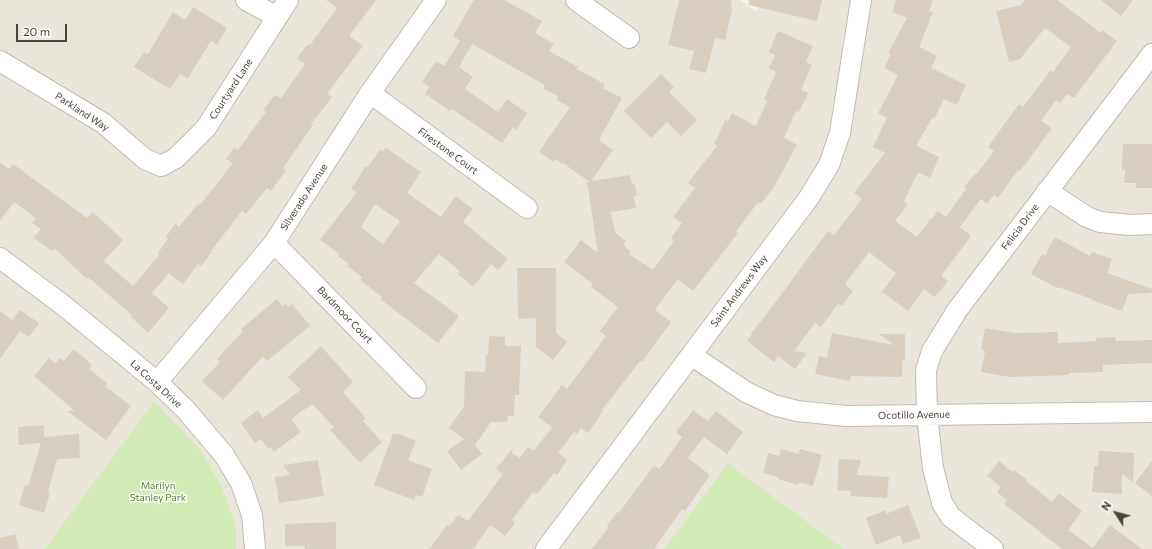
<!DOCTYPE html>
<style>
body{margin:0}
#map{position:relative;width:1152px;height:549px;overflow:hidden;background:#f6f3ec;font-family:Commissioner,sans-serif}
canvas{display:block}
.north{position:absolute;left:1096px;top:493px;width:40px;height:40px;-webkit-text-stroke:3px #fff;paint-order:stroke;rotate:306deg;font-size:11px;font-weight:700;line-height:16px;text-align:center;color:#4b4439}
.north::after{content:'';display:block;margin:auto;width:14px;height:18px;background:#4b4439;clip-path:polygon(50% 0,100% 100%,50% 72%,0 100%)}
.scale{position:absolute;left:16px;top:24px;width:51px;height:18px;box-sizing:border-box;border:2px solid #4b4439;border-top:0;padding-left:5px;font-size:12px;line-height:14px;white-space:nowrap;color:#4b4439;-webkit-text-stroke:3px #fff;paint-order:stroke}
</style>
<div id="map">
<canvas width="1152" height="549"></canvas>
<div class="north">N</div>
<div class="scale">20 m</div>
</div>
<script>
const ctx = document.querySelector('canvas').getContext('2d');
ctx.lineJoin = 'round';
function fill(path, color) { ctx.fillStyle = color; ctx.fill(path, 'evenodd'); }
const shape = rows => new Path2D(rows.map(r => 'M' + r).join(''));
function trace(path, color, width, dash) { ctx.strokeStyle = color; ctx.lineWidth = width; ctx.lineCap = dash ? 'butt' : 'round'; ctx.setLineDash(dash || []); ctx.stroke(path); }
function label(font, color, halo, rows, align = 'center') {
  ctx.font = font + ' Commissioner,sans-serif'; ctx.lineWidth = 3; ctx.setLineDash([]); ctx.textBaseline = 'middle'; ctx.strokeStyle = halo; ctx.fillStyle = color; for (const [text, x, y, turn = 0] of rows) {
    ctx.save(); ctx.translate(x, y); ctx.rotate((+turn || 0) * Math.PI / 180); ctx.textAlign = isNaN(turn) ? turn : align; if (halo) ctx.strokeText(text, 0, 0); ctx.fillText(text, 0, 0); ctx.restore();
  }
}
const residential = shape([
 [0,0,740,0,757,12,760,0,1152,0,1152,549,844,549,728,463,664,549,236,549,236,527,221,484,198,447,154,403,44,549,0,549]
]);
const green = shape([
 [154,402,198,447,221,484,236,527,236,549,44,549],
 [728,463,844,549,664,549]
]);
const building = shape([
 [326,0,376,0,349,36,363,46,327,94,332,97,311,124,313,125,283,168,286,170,271,191,267,188,246,214,242,211,211,251,212,252,201,266,198,264,183,284,169,273,152,293,169,308,148,333,131,317,132,315,88,277,87,279,54,248,52,251,34,238,41,229,32,223,36,218,14,202,0,221,0,163,9,169,13,164,87,218,93,212,123,240,104,261,133,286,160,254,158,253,168,239,166,237,175,224,179,227,198,204,200,205,233,163,226,159,234,148,238,150,266,112,263,110,275,95,281,98,305,64,297,58,308,44,310,45,337,8],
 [474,0,504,0,542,21,535,33,554,44,549,51,578,67,576,69,605,84,603,88,622,98,599,140,613,150,591,181,630,175,632,184,635,183,637,196,634,196,636,208,611,212,615,233,626,241,623,245,631,252,629,254,653,270,674,241,671,238,682,223,673,217,695,188,688,183,717,146,714,144,726,119,728,121,732,113,756,126,767,101,764,100,776,72,769,68,775,55,769,52,778,31,813,46,806,62,812,65,801,90,808,93,799,112,796,111,784,138,797,145,775,185,761,204,758,202,736,232,738,233,693,291,678,279,655,310,671,322,642,362,640,361,602,410,603,411,588,433,581,428,577,434,574,432,558,453,567,460,557,475,554,473,537,494,533,492,512,520,515,523,505,536,490,525,473,549,429,549,447,525,449,527,458,515,468,521,503,474,496,469,513,448,512,453,520,458,528,447,534,451,552,427,538,417,562,385,567,389,606,336,600,331,618,307,591,287,593,284,564,262,581,240,598,253,587,182,590,182,563,163,562,164,555,159,554,162,539,152,570,107,556,100,558,96,543,89,545,85,472,44,459,67,473,77,465,89,498,112,507,99,527,113,516,130,513,127,502,143,452,109,450,111,425,94,429,87,422,82,436,61,444,66,460,41,453,36],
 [679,0,731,0,732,11,725,40,715,38,706,73,689,69,694,51,668,45],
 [749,0,822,0,817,21,748,5],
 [896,0,933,0,929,11,933,12,919,47,937,56,931,68,966,85,957,105,944,99,934,119,932,118,916,146,939,157,930,178,918,172,904,201,908,204,895,221,917,237,931,218,932,219,938,211,946,217,966,189,964,187,975,174,976,175,994,151,988,147,1019,104,1023,107,1051,70,1053,72,1071,47,1045,28,1020,59,1009,62,996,11,1021,5,1025,0,1057,0,1101,33,1102,30,1117,41,1074,98,1067,94,1060,103,1056,100,1041,121,1052,128,1020,171,1018,170,998,198,994,195,987,204,981,199,960,227,971,236,941,276,948,281,935,297,924,289,908,311,882,292,896,273,869,252,845,284,853,291,842,306,838,304,821,327,815,323,794,351,807,353,795,369,778,356,774,362,747,341,752,334,751,334,775,303,828,231,834,235,862,199,854,193,885,153,873,147,887,118,878,113,898,75,884,68,891,54,888,53,907,18,892,12],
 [1101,0,1133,0,1121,16],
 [193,7,227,28,217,45,211,41,188,78,180,74,170,89,134,67,144,52,148,54,173,12,185,20],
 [661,74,674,87,669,92,697,120,681,136,667,122,651,138,624,111],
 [1123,144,1152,144,1152,188,1136,188,1136,183,1124,183,1125,169,1122,170],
 [386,148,421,172,407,193,441,217,456,196,473,209,463,222,508,259,498,270,491,264,473,287,458,274,460,271,439,254,414,283,459,316,438,343,380,299,382,297,360,280,362,277,347,266,349,264,338,256,339,254,320,240,357,192,351,189,366,166,368,167,380,150,383,151],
 [375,204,400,221,383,244,361,227],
 [1055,237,1090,256,1092,252,1112,259,1107,273,1152,289,1152,293,1128,294,1122,311,1092,300,1092,299,1058,287,1057,288,1031,274,1042,254,1045,256],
 [517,268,556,268,556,333,567,342,553,360,536,347,536,318,518,319],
 [277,299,283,306,286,304,289,307,292,304,310,326,267,361,263,356,223,400,202,381,220,362,217,359,243,331,241,329],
 [20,310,39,323,29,337,20,331,0,359,0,311,12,320],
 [985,328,1016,333,1058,332,1058,343,1096,341,1096,338,1115,337,1116,341,1152,340,1152,363,1103,365,1103,372,1069,373,1069,375,1010,377,981,372,985,351,981,350],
 [832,333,894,345,879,334,905,334,905,360,902,361,902,377,851,376,850,381,815,374,819,356,827,358],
 [489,336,505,337,505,346,521,346,519,395,515,395,514,416,508,416,507,422,491,422,475,445,482,454,461,470,447,451,464,439,449,428,464,407,465,371,485,372,486,355,488,355],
 [321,346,353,382,343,392,366,418,363,421,382,442,360,463,330,430,334,427,312,404,291,419,301,432,274,452,270,447,268,449,261,439,255,443,241,423,258,410,263,418,301,390,288,377],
 [74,349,92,365,89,369,107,383,105,386,131,406,106,440,67,411,75,411,34,376,49,358,55,364,60,358,64,361],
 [693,410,708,421,716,411,743,432,727,454,704,437,688,458,710,475,685,511,682,509,654,549,592,549,608,528,607,526,617,512,619,513,654,465,659,469,682,437,676,432],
 [44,425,44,437,79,434,80,458,57,459,48,492,50,493,44,513,19,505,25,485,28,486,41,443,19,445,18,427],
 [393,434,399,434,416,441,408,460,432,469,422,497,416,495,414,500,374,485],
 [781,449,799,454,800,449,822,455,813,486,799,482,798,485,778,479,778,477,763,473,768,453,779,456],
 [1099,451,1134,453,1133,482,1122,474,1122,494,1092,492,1094,466,1098,466],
 [839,459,861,460,857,475,889,477,887,498,851,496,851,491,837,490],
 [318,460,324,496,279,503,275,477,290,475,283,465],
 [999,461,1012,472,1014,470,1027,480,1026,481,1052,502,1059,493,1082,511,1068,530,1093,548,1110,525,1142,549,1062,549,1004,504,1007,500,997,492,1001,487,987,476],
 [1152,461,1152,496,1135,483],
 [908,505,921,538,903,544,900,535,876,545,866,518,886,510,886,514],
 [336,522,336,549,305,549,305,546,285,546,285,524],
 [15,534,19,549,0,549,0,538]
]);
const street = shape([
 [246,0,277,17],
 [576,0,629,38],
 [0,61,103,123,145,159,161,166,176,158,206,128,288,0],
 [370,93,527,208],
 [1047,191,1087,217,1100,222,1130,225,1152,224],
 [274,243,416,388],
 [0,258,63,305,157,382,186,410,224,455,241,483,252,515,255,549],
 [691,355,746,392,774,405,797,411,846,416,1152,412],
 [157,382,274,243,370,93,436,0],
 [546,549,808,199,829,165,840,133,861,0],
 [993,549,951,517,942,503,933,468,927,415,926,370,932,351,958,309,1152,54]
]);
const streetNames = [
 ["Courtyard Lane",231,89,-57],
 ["Parkland Way",82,112,33],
 ["Firestone Court",448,151,36],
 ["Silverado Avenue",304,197,-57],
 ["Felicia Drive",1020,227,-53],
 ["Saint Andrews Way",739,291,-53],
 ["Bardmoor Court",345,315,46],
 ["La Costa Drive",156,384,42],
 ["Ocotillo Avenue",914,415,-1]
];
const parkNames = [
 ["Marilyn",158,486],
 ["Stanley Park",158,498]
];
fill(residential, '#eae5da');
fill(green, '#d2eab5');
fill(building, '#d8cfc1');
trace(street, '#c2bbae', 22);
trace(street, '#fff', 20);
label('10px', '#4b4439', '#fff', streetNames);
label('10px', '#4a7f2a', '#fff', parkNames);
</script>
